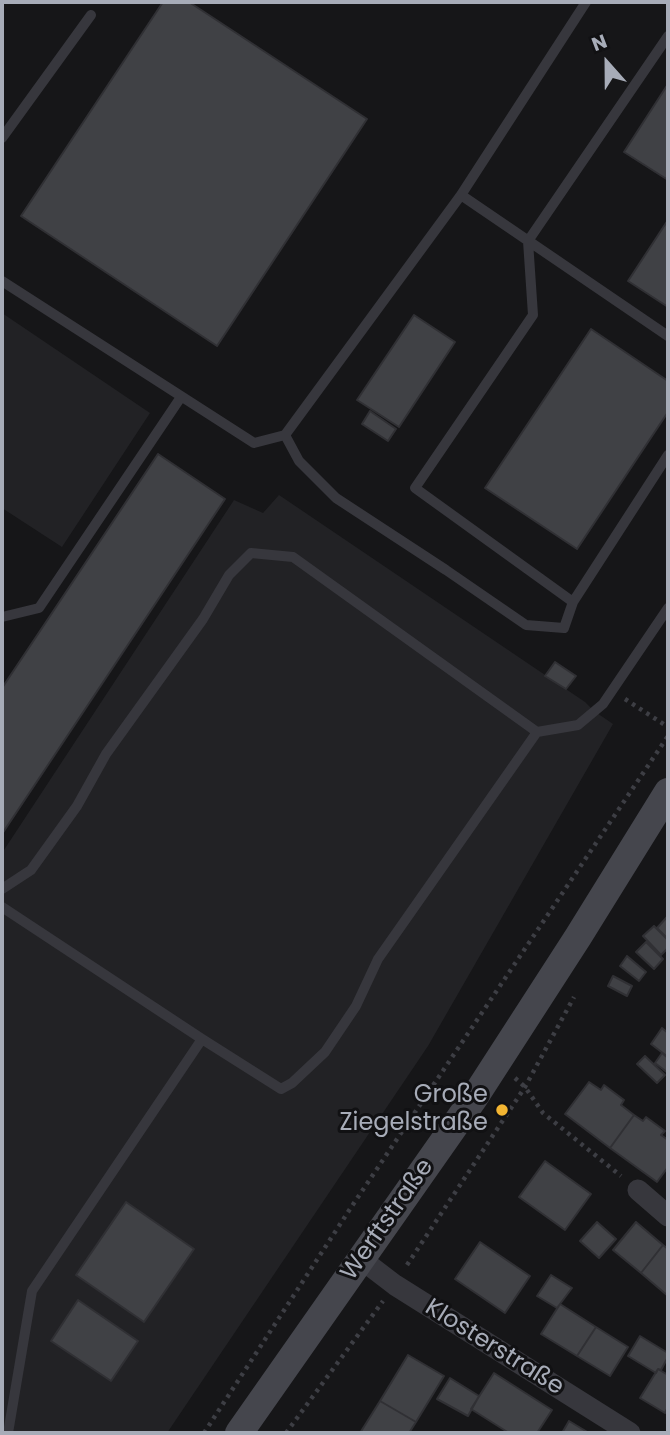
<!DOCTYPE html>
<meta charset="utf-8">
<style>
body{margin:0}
#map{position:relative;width:670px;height:1435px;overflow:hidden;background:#161618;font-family:Poppins,sans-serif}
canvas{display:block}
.frame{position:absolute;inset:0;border:4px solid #a7acb8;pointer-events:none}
.north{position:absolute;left:572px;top:28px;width:70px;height:70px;-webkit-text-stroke:5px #111113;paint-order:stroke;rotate:339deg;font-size:19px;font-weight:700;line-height:28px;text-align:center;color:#a7acb8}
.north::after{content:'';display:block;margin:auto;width:24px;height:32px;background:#a7acb8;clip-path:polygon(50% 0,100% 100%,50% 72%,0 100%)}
</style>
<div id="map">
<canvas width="670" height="1435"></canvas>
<div class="frame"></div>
<div class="north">N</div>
</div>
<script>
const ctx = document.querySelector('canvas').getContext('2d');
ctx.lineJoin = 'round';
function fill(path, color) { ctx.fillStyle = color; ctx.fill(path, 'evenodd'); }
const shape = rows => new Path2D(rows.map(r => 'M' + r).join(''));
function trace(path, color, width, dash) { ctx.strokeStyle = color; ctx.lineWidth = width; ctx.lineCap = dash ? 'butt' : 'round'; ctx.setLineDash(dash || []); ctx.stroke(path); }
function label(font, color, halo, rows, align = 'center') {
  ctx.font = font + ' Poppins,sans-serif'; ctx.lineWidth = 6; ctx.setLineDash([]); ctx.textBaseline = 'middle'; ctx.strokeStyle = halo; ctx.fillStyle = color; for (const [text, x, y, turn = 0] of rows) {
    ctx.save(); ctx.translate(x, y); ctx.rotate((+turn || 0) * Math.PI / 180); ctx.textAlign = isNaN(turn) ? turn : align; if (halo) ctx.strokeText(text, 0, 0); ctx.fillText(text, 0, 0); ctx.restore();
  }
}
const built = shape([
 [2,313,150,413,62,547,2,508],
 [279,495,585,702,594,711,613,724,428,1046,167,1433,2,1433,2,853,234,500,263,513]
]);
const building = shape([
 [163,2,189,2,367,119,217,346,21,216,163,2],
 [668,84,668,180,624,152,668,84],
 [668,220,668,307,628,281,668,220],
 [414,315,455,342,399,427,357,400,414,315],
 [591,329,668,381,668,412,577,549,485,488,591,329],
 [370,411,396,429,388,441,362,424,370,411],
 [158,454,225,499,2,834,2,688,158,454],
 [555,662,576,676,566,689,545,676,555,662],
 [667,917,668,918,668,939,657,928,667,917],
 [654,926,668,940,668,948,661,955,643,936,654,926],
 [646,942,663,959,654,969,636,952,646,942],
 [627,956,646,972,639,981,620,966,627,956],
 [613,976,632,986,627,996,608,986,613,976],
 [662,1028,668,1033,668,1057,651,1044,662,1028],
 [662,1053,668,1058,668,1073,655,1063,662,1053],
 [645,1056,665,1075,657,1083,637,1064,645,1056],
 [589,1082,601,1090,604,1085,624,1100,621,1105,634,1115,610,1148,565,1114,589,1082],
 [634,1115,643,1121,646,1117,665,1131,661,1135,668,1140,668,1167,657,1182,610,1148,634,1115],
 [545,1161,591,1194,565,1230,519,1197,545,1161],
 [126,1202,194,1249,144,1322,76,1275,126,1202],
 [597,1222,616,1239,599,1258,580,1241,597,1222],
 [636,1222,663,1245,641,1273,613,1250,636,1222],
 [480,1242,530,1276,505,1313,455,1279,480,1242],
 [663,1245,668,1249,668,1296,641,1273,663,1245],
 [551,1275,572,1288,557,1308,537,1296,551,1275],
 [78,1300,138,1341,111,1381,51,1341,78,1300],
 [560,1304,596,1327,577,1356,541,1334,560,1304],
 [596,1327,628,1347,610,1376,577,1356,596,1327],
 [640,1336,668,1353,668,1357,661,1370,658,1369,656,1373,628,1356,640,1336],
 [408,1355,444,1376,416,1422,380,1401,408,1355],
 [658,1369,668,1375,668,1407,665,1413,640,1398,658,1369],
 [494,1373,552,1410,537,1433,509,1433,471,1409,494,1373],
 [450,1378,479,1396,468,1416,437,1399,450,1378],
 [380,1401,416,1422,409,1433,360,1433,380,1401],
 [569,1421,589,1433,562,1433,569,1421]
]);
const path = shape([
 [625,699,668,727],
 [515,1078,525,1087,543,1113,621,1176],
 [407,1265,525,1087,574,997],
 [204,1433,352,1206,668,736],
 [286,1433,383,1301]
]);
const lane = shape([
 [2,138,91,15],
 [461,195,668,336],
 [2,281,254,443,285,435,461,195,586,2],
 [285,435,299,461,336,498,446,570,526,625,564,628,573,602,668,455],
 [573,602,415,488,533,315,528,241,668,36],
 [2,617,39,608,181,397],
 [2,889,31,870,77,806,106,754,203,619,229,575,251,553,293,557,537,732,578,725,603,704,668,608],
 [2,907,202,1039,281,1089,292,1083,325,1052,356,1006,378,959,537,732],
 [8,1433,32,1291,202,1039]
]);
const street = shape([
 [638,1190,668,1216],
 [361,1259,395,1285,630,1433]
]);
const secondary = shape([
 [239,1433,474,1098,578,937,668,792]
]);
const markers = [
 [502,1110,7,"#f3b532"]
];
const poiNames = [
 ["Große",488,1096],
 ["Ziegelstraße",488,1124]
];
const streetNames = [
 ["Werftstraße",388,1220,-55],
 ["Klosterstraße",494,1348,32]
];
fill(built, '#222225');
fill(building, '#404145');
trace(building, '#303034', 2);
trace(path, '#3d3e44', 4.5, [3.5, 5]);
trace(lane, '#37373d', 10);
trace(street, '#37373d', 21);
trace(secondary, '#45464d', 28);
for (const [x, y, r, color] of markers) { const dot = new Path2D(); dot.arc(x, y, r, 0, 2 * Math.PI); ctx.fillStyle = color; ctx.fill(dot); trace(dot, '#111113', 2.5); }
label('24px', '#a7acb8', '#111113', poiNames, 'right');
label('24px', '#a7acb8', '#111113', streetNames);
</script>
